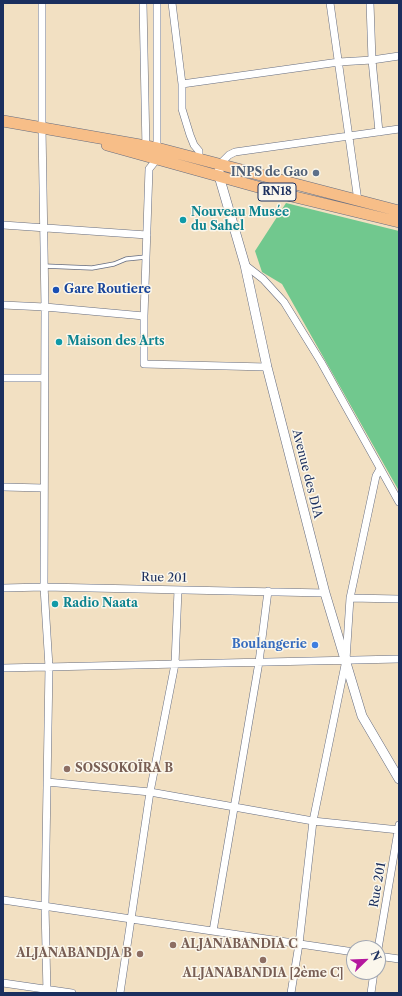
<!DOCTYPE html>
<meta charset="utf-8">
<style>
body{margin:0}
#map{position:relative;width:402px;height:996px;overflow:hidden;background:#f2e0c2;font-family:"Libre Caslon Text",serif}
canvas{display:block}
.frame{position:absolute;inset:0;border:4px solid #1b2f5e;pointer-events:none}
.north{position:absolute;left:346px;top:940px;width:40px;height:40px;box-sizing:border-box;background:#fbf7ec;border:1px solid #a1a7b3;border-radius:50%;rotate:67deg;font-size:11px;font-weight:700;line-height:16px;text-align:center;color:#1b2f5e}
.north::after{content:'';display:block;margin:auto;width:14px;height:18px;background:#b5179e;clip-path:polygon(50% 0,100% 100%,50% 72%,0 100%)}
</style>
<div id="map">
<canvas width="402" height="996"></canvas>
<div class="frame"></div>
<div class="north">N</div>
</div>
<script>
const ctx = document.querySelector('canvas').getContext('2d');
ctx.lineJoin = 'round';
function fill(path, color) { ctx.fillStyle = color; ctx.fill(path, 'evenodd'); }
const shape = rows => new Path2D(rows.map(r => 'M' + r).join(''));
function trace(path, color, width, dash) { ctx.strokeStyle = color; ctx.lineWidth = width; ctx.lineCap = dash ? 'butt' : 'round'; ctx.setLineDash(dash || []); ctx.stroke(path); }
function label(font, color, halo, rows, align = 'center') {
  ctx.font = font + ' "Libre Caslon Text",serif'; ctx.lineWidth = 3; ctx.setLineDash([]); ctx.textBaseline = 'middle'; ctx.strokeStyle = halo; ctx.fillStyle = color; for (const [text, x, y, turn = 0] of rows) {
    ctx.save(); ctx.translate(x, y); ctx.rotate((+turn || 0) * Math.PI / 180); ctx.textAlign = isNaN(turn) ? turn : align; if (halo) ctx.strokeText(text, 0, 0); ctx.fillText(text, 0, 0); ctx.restore();
  }
}
const green = shape([
 [286,203,399,231,399,491,282,284,262,272,255,251]
]);
const service = shape([
 [44,266,92,268,114,264,126,259,146,257]
]);
const minor = shape([
 [42,3,42,128,45,307,44,587,49,667,45,906,47,993],
 [143,3,146,149],
 [157,3,157,159,149,169,144,316,144,364,267,367],
 [172,3,182,84,182,109,190,135,194,145,199,151,199,159],
 [330,3,358,201],
 [370,3,372,60,379,132],
 [182,84,339,62,372,60,399,56],
 [219,165,229,155,235,152,399,129],
 [3,225,147,235],
 [245,265,263,279,284,302,321,362,399,502],
 [3,305,45,307,144,316],
 [3,378,44,378],
 [3,487,44,488],
 [3,588,44,587,325,593],
 [350,598,399,599],
 [3,668,399,659],
 [47,782,150,792,313,821,399,830],
 [3,900,354,952],
 [213,931,259,662,268,591],
 [378,949,399,825],
 [378,956,399,959],
 [3,983,72,993],
 [120,993,150,792,175,664,178,590],
 [291,993,299,944,313,821,346,660,350,598,376,476,380,469],
 [371,993,374,972]
]);
const tertiary = shape([
 [219,171,219,176,245,265,267,367,325,593,362,716,399,779]
]);
const primary = shape([
 [3,121,157,148,399,211],
 [107,145,283,194,399,222]
]);
const markers = [
 [316,173,4,"#5c6f8a"],
 [183,220,4,"#0f9aa8"],
 [56,290,4,"#1a4fb4"],
 [59,342,4,"#0f9aa8"],
 [55,604,4,"#0f9aa8"],
 [315,645,4,"#3f7fe0"],
 [67,769,4,"#8d6e63"],
 [173,945,4,"#8d6e63"],
 [140,954,4,"#8d6e63"],
 [263,960,4,"#8d6e63"]
];
const shields = [
 [277,192,38]
];
const shieldNames = [
 ["RN18",277,192]
];
const serviceNames = [
 ["INPS de Gao",308,173]
];
const cultureNames = [
 ["Nouveau Musée",191,213],
 ["du Sahel",191,227],
 ["Maison des Arts",67,342],
 ["Radio Naata",63,604]
];
const transitNames = [
 ["Gare Routiere",64,290]
];
const streetNames = [
 ["Avenue des DIA",307,474,76],
 ["Rue 201",164,578,1],
 ["Rue 201",378,885,-80]
];
const shopNames = [
 ["Boulangerie",307,645]
];
const educationNames = [
 ["SOSSOKOÏRA B",75,769],
 ["ALJANABANDIA C",181,945],
 ["ALJANABANDJA B",132,954,"right"],
 ["ALJANABANDIA [2ème C]",263,974,"center"]
];
fill(green, '#71c88e');
trace(service, '#666d81', 5);
trace(minor, '#666d81', 8);
trace(tertiary, '#666d81', 10);
trace(primary, '#666d81', 12);
trace(service, '#fff', 3.5);
trace(minor, '#fff', 7);
trace(tertiary, '#fff', 9);
trace(primary, '#f7be88', 11);
for (const [x, y, r, color] of markers) { const dot = new Path2D(); dot.arc(x, y, r, 0, 2 * Math.PI); ctx.fillStyle = color; ctx.fill(dot); trace(dot, '#fbf7ec', 1.5); }
for (const [x, y, w] of shields) { const box = new Path2D(); box.roundRect(x - w / 2, y - 9, w, 18, 3); ctx.fillStyle = '#fbf7ec'; ctx.fill(box); trace(box, '#1b2f5e', 1); }
label('bold 11px', '#1b2f5e', null, shieldNames);
label('bold 12px', '#4e5e75', '#fbf7ec', serviceNames, 'right');
label('bold 12px', '#0d838f', '#fbf7ec', cultureNames, 'left');
label('bold 12px', '#164399', '#fbf7ec', transitNames, 'left');
label('12px', '#1b2f5e', '#fbf7ec', streetNames);
label('bold 12px', '#366cbe', '#fbf7ec', shopNames, 'right');
label('bold 12px', '#785e54', '#fbf7ec', educationNames, 'left');
</script>
